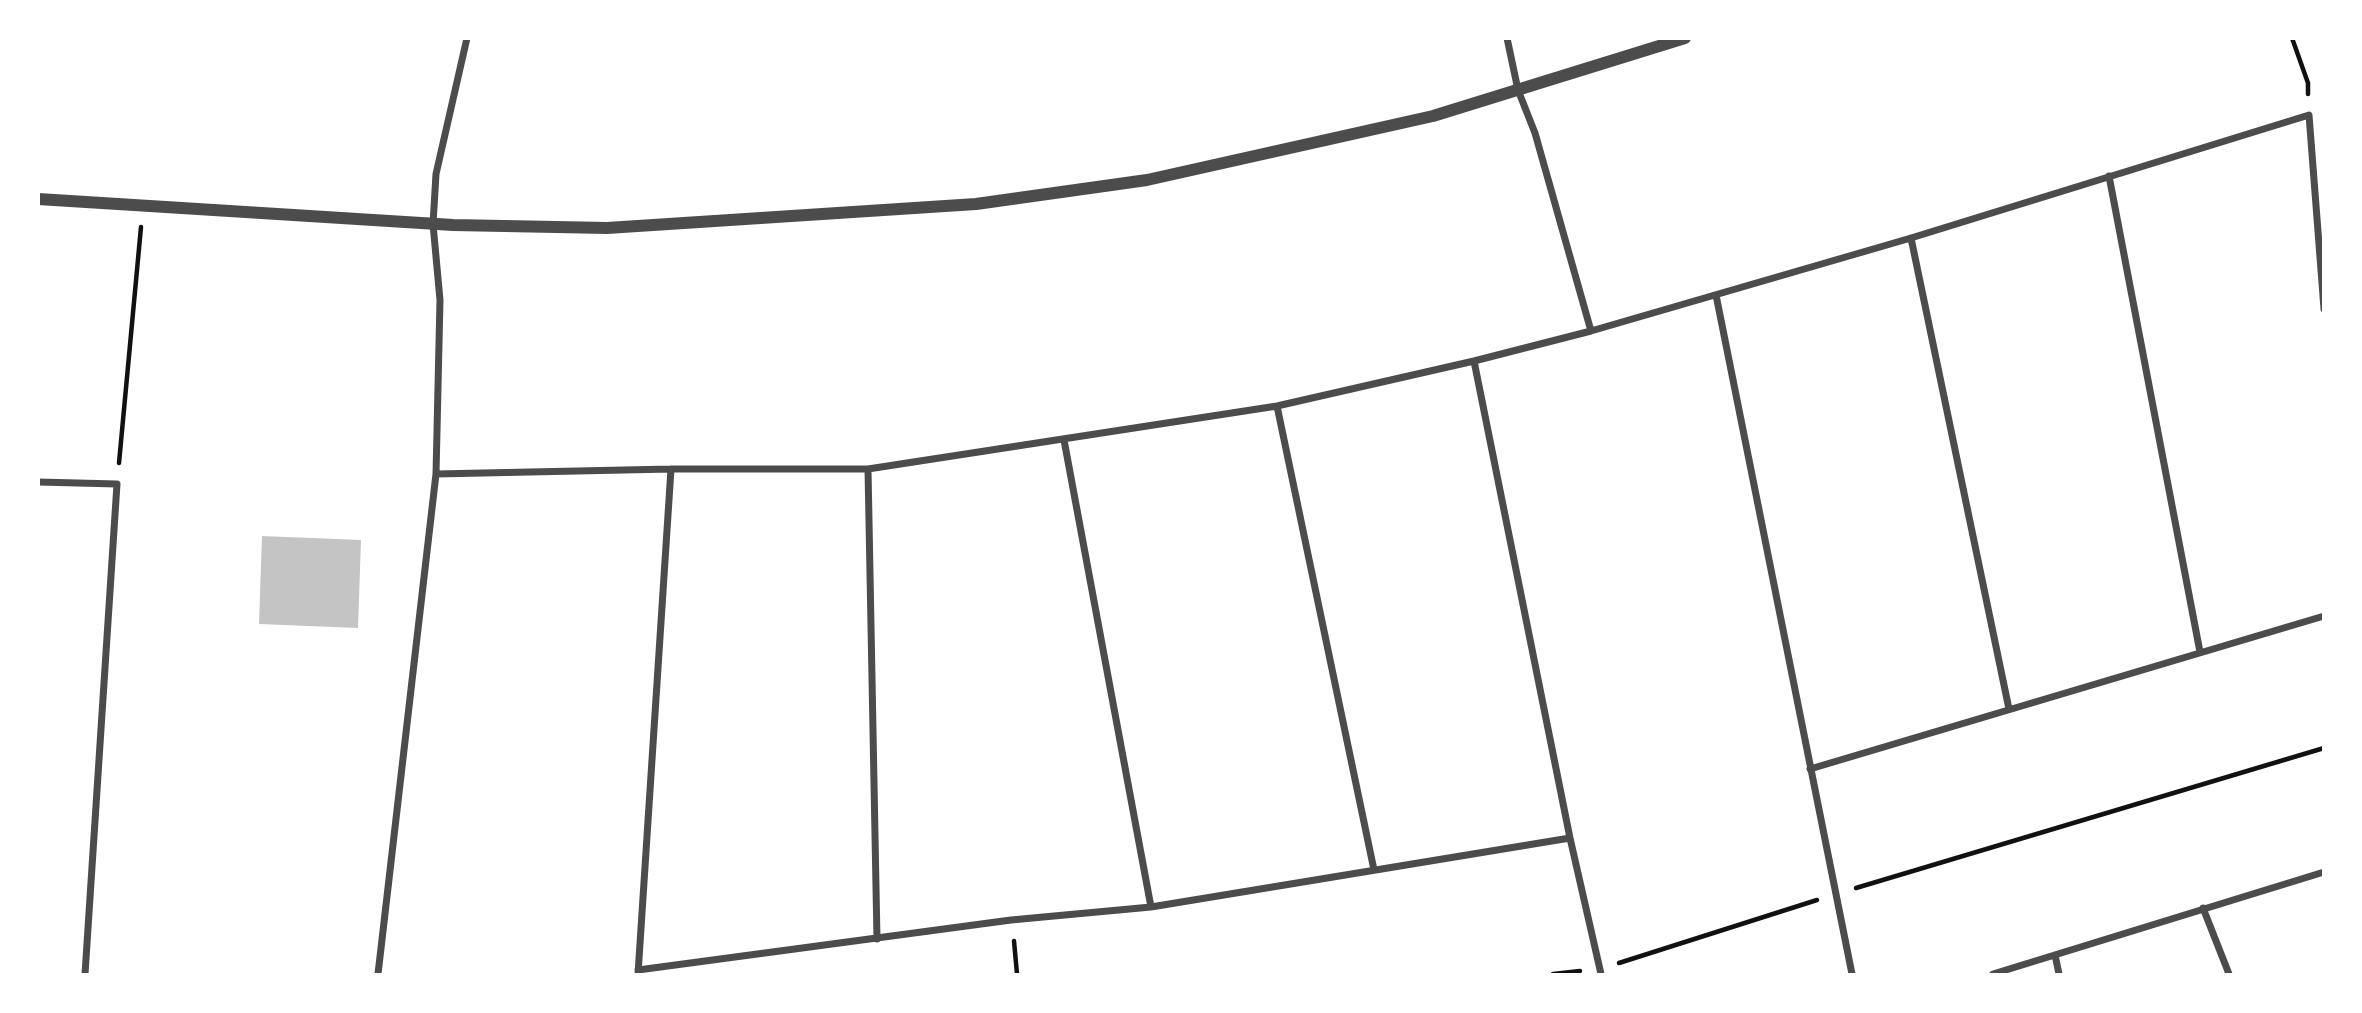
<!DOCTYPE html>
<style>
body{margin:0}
#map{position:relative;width:2362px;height:1013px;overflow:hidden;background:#fff;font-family:Arial,sans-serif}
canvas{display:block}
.frame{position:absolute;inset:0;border:40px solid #fff;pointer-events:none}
</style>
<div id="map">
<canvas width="2362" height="1013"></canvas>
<div class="frame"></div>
</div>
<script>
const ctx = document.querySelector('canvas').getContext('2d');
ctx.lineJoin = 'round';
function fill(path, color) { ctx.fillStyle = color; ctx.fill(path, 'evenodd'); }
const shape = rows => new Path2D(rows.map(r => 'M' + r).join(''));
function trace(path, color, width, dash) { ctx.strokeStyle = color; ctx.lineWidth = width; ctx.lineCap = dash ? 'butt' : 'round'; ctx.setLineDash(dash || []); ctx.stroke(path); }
const building = shape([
 [262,536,361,540,358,628,259,624]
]);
const path = shape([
 [2292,38,2308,83,2308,94],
 [119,463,141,227],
 [1856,888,2324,748],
 [1014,941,1017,974],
 [1619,963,1817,900],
 [1553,974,1580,971]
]);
const minor = shape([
 [1507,38,1518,90,1535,133,1591,331],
 [2109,176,2200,652],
 [1911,238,2009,709],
 [1716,295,1852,974],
 [1474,361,1570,838,1601,974],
 [1277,406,1374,870],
 [1064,440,1151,907],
 [868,469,877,939],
 [436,474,671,469,868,469,1277,406,1474,361,1591,331,1911,238,2309,115,2324,309],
 [38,482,117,484,85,974],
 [1810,769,2324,616],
 [2203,908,2229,974],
 [2055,955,2059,974],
 [638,970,1011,920,1151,907,1570,838],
 [378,974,436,474,440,300,433,224,436,174,467,38],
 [638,974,671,469],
 [1993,974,2324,872]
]);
const tertiary = shape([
 [38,199,453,225,607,228,976,204,1147,180,1433,116,1685,38]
]);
fill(building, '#c4c4c4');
trace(path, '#111', 4.5);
trace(minor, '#4c4c4c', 7);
trace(tertiary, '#4c4c4c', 12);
</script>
